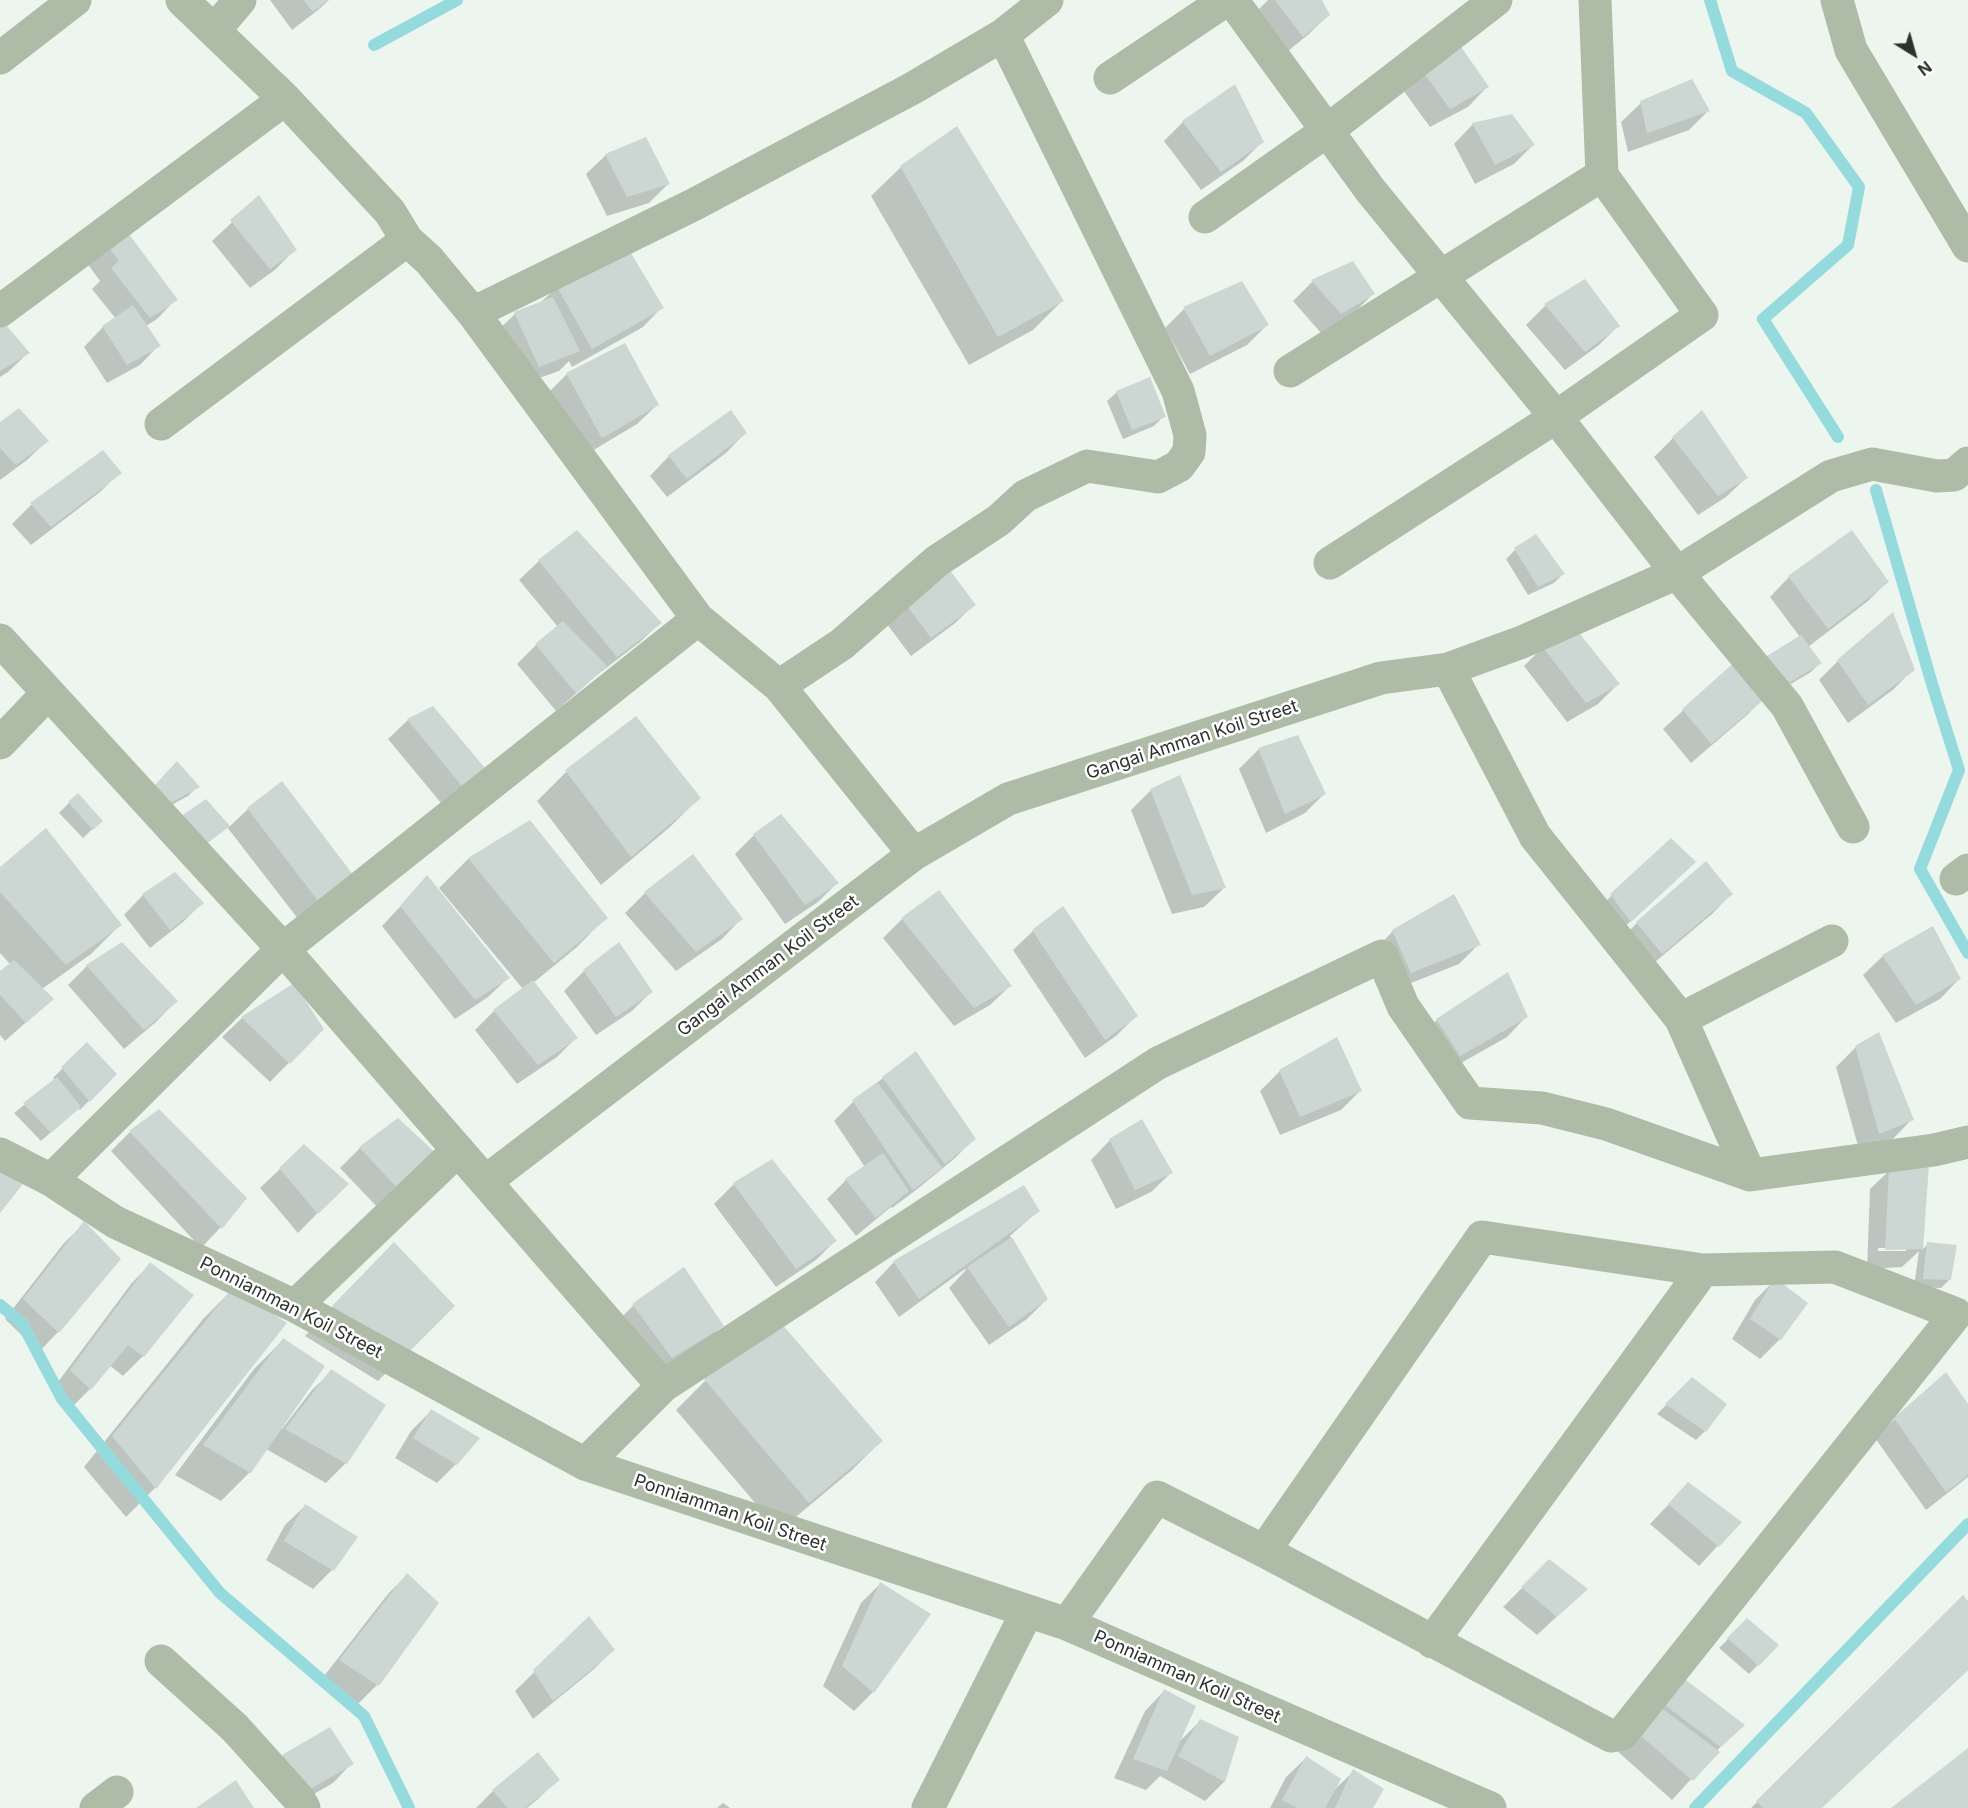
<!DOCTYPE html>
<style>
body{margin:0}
#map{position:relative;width:1968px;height:1808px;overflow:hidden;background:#ecf6ef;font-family:Inter,sans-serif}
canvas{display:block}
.north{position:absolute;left:1884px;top:24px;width:60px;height:60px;-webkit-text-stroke:4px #fff;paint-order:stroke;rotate:143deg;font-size:16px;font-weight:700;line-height:24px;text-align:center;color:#2e322f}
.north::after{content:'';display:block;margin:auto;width:21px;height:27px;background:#2e322f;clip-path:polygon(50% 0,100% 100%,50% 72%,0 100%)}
</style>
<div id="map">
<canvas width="1968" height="1808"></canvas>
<div class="north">N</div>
</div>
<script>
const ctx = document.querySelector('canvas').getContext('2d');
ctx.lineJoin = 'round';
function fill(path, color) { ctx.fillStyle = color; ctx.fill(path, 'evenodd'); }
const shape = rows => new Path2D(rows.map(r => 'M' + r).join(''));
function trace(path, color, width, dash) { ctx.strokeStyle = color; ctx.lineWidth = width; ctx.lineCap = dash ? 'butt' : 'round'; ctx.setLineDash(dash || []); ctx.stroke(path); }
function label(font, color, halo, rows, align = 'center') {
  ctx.font = font + ' Inter,sans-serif'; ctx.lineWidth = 5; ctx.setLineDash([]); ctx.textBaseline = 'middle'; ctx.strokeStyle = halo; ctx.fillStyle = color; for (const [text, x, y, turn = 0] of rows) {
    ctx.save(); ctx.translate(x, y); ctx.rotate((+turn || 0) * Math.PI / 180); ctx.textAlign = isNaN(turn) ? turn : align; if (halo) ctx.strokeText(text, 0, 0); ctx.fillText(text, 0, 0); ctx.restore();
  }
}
const shadow = shape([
 [270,0,329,0,318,10,292,30],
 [1268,0,1321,0,1328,15,1309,34,1283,55,1253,15],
 [1454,40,1487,87,1468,107,1430,127,1403,90],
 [1641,103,1708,111,1689,130,1628,152,1621,122],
 [1183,122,1262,142,1243,161,1201,190,1164,141],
 [1473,124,1533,145,1514,164,1475,184,1454,144],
 [606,155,668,184,649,203,607,216,586,174],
 [901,167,1062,301,1033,330,969,365,871,196],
 [259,197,295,249,276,269,250,288,212,241],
 [106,243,176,299,157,319,146,326,159,345,140,365,107,383,84,347,103,327,116,319,92,289,100,281,87,263],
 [1352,263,1373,294,1353,314,1321,333,1293,301,1312,282],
 [1585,281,1618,326,1599,345,1565,370,1526,325,1545,306],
 [557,287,662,307,643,327,572,367,569,361,559,371,519,385,495,333,515,314,540,303],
 [1184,309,1267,325,1247,345,1190,374,1165,328],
 [0,321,28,353,8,372,0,377],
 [567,374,657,405,637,424,582,457,548,393],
 [1117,392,1164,416,1154,426,1123,439,1107,401],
 [730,412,745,433,726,453,667,497,650,476,669,456],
 [0,424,47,441,27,460,0,480],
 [1673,438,1746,478,1726,497,1698,515,1654,457],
 [120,472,100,492,31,545,12,524,31,505],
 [1515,550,1563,574,1554,583,1528,595,1506,559],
 [539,561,660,623,640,642,597,675,556,711,517,664,536,645,558,627,519,580],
 [946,567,974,605,954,624,911,656,883,619],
 [1789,577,1887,582,1868,601,1808,647,1820,663,1811,672,1779,691,1800,637,1770,597],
 [1543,647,1618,684,1598,704,1567,722,1524,666],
 [1737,661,1766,696,1747,715,1691,763,1663,729],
 [1838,661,1913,669,1894,689,1848,723,1819,680],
 [433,708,488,774,446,809,388,739,408,720],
 [636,718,699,798,670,827,601,885,537,801,566,772],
 [1259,749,1325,793,1305,813,1266,833,1239,769],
 [281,783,352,876,302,924,227,827,191,856,205,801,229,827,248,809],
 [198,786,188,796,160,811,146,796],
 [1151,790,1224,888,1204,907,1172,914,1131,810],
 [77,795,101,821,83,838,59,813],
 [530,822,606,917,577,947,533,983,576,1038,557,1057,517,1084,475,1030,494,1011,523,989,439,888,468,859],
 [754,835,837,883,818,902,785,924,735,854],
 [1671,840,1675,881,1610,940,1591,915],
 [693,856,741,919,722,939,676,971,625,913,645,893],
 [1705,863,1731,894,1712,914,1642,973,1617,943,1637,923],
 [0,869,120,925,91,954,42,989,52,999,5,1041,0,1035,0,973,10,964,0,953],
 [175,874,202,903,183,922,150,948,124,915,143,895],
 [427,878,508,978,488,997,455,1019,382,926],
 [902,919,1010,986,990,1005,954,1026,883,938],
 [1033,931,1136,1016,1116,1036,1085,1058,1013,950],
 [1393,931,1479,944,1459,964,1391,991,1374,951],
 [619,944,651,992,632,1011,596,1035,564,991,584,971],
 [1883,956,1959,979,1940,999,1896,1023,1863,975],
 [87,966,176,1001,157,1021,124,1049,68,985],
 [293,985,322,1029,270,1082,222,1037,242,1018],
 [1526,1017,1507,1037,1440,1075,1417,1039,1437,1020],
 [87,1044,115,1074,80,1110,78,1108,41,1141,14,1113,55,1080,53,1078],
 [1856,1047,1912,1119,1893,1139,1860,1153,1836,1067],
 [1280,1071,1360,1091,1341,1110,1280,1135,1260,1091],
 [883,1078,974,1139,955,1158,920,1187,892,1208,891,1207,856,1236,827,1199,846,1180,865,1167,834,1121,853,1102],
 [398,1120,436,1155,380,1210,340,1168,360,1148],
 [130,1132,245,1198,220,1228,201,1248,111,1151],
 [1110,1140,1171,1173,1151,1192,1116,1209,1091,1160],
 [304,1146,346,1184,298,1233,260,1188],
 [771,1161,835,1241,816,1260,776,1287,714,1204,734,1184],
 [1927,1166,1922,1250,1928,1244,1950,1279,1941,1288,1914,1287,1919,1251,1902,1267,1867,1269,1870,1189,1890,1170],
 [1878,1248,1906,1248,1906,1251,1878,1251],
 [1038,1211,1010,1236,1047,1299,1027,1319,989,1345,949,1288,966,1270,965,1269,899,1317,875,1282,894,1262],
 [84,1224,119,1259,58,1332,39,1352,5,1319,64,1243],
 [150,1264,191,1295,143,1356,123,1376,109,1365,90,1389,71,1408,52,1390,131,1284],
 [684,1269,722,1326,702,1345,652,1377,613,1325,633,1306],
 [365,1273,453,1306,378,1381,305,1336],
 [1775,1280,1806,1303,1780,1339,1760,1359,1732,1339,1755,1300],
 [233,1289,285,1323,155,1488,126,1517,84,1467,204,1318],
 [781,1325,881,1441,852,1470,779,1531,676,1410,705,1381],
 [283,1340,280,1428,282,1429,312,1390,332,1371,346,1463,326,1483,266,1449,250,1472,221,1501,175,1475,254,1369],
 [1692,1379,1705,1431,1696,1440,1657,1414],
 [1968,1407,1968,1477,1926,1510,1875,1438,1895,1419],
 [431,1411,456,1464,437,1483,395,1458,411,1431],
 [1688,1484,1740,1522,1699,1566,1650,1524],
 [305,1506,332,1570,313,1589,266,1560,285,1525],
 [1549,1561,1566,1608,1537,1635,1503,1607],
 [407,1575,377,1685,358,1704,321,1680,388,1594],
 [880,1584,928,1615,873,1692,854,1711,823,1686,861,1603],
 [1963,1598,1968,1604,1968,1670,1821,1808,1751,1808],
 [589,1618,613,1650,594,1669,533,1719,515,1691],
 [1747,1620,1777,1645,1749,1674,1719,1648],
 [1164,1691,1178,1743,1201,1720,1237,1738,1224,1782,1205,1801,1160,1776,1146,1790,1114,1778,1145,1711],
 [1662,1698,1723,1744,1672,1800,1616,1750],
 [329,1729,352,1763,333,1783,290,1808,283,1757],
 [538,1754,558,1779,538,1799,527,1808,476,1808,493,1791],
 [1306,1758,1334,1790,1354,1771,1371,1808,1270,1808,1286,1777],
 [723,1803,730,1808,717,1808]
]);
const stream = shape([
 [1710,0,1732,71,1806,113,1859,187,1848,245,1763,319,1838,437],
 [374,45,457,0],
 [1876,490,1932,684,1959,770,1920,869,1968,953],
 [0,1305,22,1323,62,1399,220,1593,364,1716,409,1808],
 [1695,1808,1968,1524]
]);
const building = shape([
 [304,0,328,0,313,12],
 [1275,0,1322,0,1330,15,1303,37],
 [1455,38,1489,87,1450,109,1422,70],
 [1692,79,1710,111,1647,133,1640,101],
 [1235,84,1264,142,1221,172,1182,121],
 [1512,114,1535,145,1495,165,1472,123],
 [957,126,1064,301,998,337,900,166],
 [646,137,670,184,627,197,605,154],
 [259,195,297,250,270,269,230,220],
 [123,226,178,300,150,318,111,268,119,261,105,242],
 [626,245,664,308,592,349,556,285],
 [1353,261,1375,294,1341,314,1311,280],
 [1585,279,1620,326,1585,352,1544,304],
 [1242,281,1269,325,1210,356,1183,307],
 [553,297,580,351,539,367,514,312],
 [133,305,161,346,127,365,102,326],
 [0,318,30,353,0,371],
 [625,343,659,405,602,438,566,373],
 [1150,377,1166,417,1132,430,1116,391],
 [19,408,49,441,16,465,0,448,0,422],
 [731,410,747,433,687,479,668,455],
 [1702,410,1748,478,1718,496,1672,437],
 [103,450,122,473,51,527,30,503],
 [577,530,662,623,617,657,538,560],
 [1852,530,1889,582,1828,629,1788,576],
 [1536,534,1565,574,1538,587,1514,548],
 [946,565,976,605,931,638,902,599],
 [1893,612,1915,670,1868,705,1837,660],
 [563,621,607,666,576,693,535,644],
 [1575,628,1620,684,1586,703,1542,646],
 [1801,635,1822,663,1789,683,1767,656],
 [1738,659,1768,696,1711,744,1682,709],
 [433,706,490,774,466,791,407,719],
 [636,716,701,798,631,857,565,770],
 [1298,735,1326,794,1285,814,1258,748],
 [177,761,200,787,170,803,154,786],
 [1180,775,1226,888,1192,895,1150,789],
 [282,781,354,876,322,906,247,808],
 [78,793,103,821,93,830,68,802],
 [206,799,230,826,201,848,174,821],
 [781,814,839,883,805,905,753,834],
 [530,820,608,918,554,963,468,858],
 [46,828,122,925,66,965,0,892,0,867],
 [1671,838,1696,862,1631,922,1610,894],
 [693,854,743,919,696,952,644,892],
 [1706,861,1733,894,1662,954,1636,922],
 [175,872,204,903,170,930,142,894],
 [427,875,510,978,475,1000,400,906],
 [939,890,1012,986,974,1008,901,918],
 [1454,894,1481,945,1411,973,1392,930],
 [1063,906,1138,1016,1105,1040,1032,930],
 [1933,926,1961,979,1916,1005,1882,955],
 [122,942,178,1001,144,1030,86,965],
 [619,942,653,992,616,1017,583,970],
 [14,960,54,999,26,1023,0,995,0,971],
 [1508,972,1528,1017,1460,1056,1436,1019],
 [533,980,578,1038,538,1065,493,1010],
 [294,983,324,1029,290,1064,241,1017],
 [1879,1032,1914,1120,1879,1134,1855,1046],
 [1337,1037,1362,1091,1300,1117,1279,1070],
 [87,1042,117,1074,90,1102,61,1067],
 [916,1051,976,1139,945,1164,882,1077],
 [57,1077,81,1107,51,1133,23,1103],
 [877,1082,942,1168,913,1190,852,1100],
 [159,1109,247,1198,222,1229,129,1131],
 [398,1118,438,1155,400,1191,359,1147],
 [1142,1119,1173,1173,1135,1190,1109,1139],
 [304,1144,349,1184,318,1214,279,1168],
 [883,1153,909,1191,876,1218,845,1179],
 [772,1159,837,1241,796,1269,733,1183],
 [1929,1165,1923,1249,1885,1250,1889,1168],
 [0,1167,23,1184,0,1213],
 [1024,1185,1040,1211,919,1299,893,1261],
 [84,1221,121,1259,59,1333,23,1299],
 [1012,1237,1048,1299,1009,1327,967,1267],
 [394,1242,455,1306,408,1353,332,1306],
 [1927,1242,1957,1245,1951,1280,1923,1279],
 [150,1262,194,1295,144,1357,128,1345,91,1390,70,1370],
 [684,1267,724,1326,672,1358,632,1304],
 [1775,1278,1808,1303,1781,1340,1750,1319],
 [233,1287,287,1323,156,1489,112,1436],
 [781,1323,883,1441,809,1503,704,1379],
 [283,1338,325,1366,251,1473,203,1445],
 [331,1369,386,1405,347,1464,285,1429],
 [1946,1372,1968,1404,1968,1475,1946,1492,1894,1418],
 [1692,1377,1727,1404,1706,1432,1665,1404],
 [431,1409,480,1438,457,1465,413,1438],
 [1688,1482,1742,1522,1719,1547,1668,1504],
 [305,1504,358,1537,334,1571,284,1541],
 [1549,1559,1588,1589,1557,1617,1521,1587],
 [407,1573,439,1603,379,1686,339,1660],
 [880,1582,931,1614,874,1693,842,1666],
 [1963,1595,1968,1601,1968,1670,1822,1808,1763,1808,1756,1801],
 [589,1616,615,1650,553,1701,533,1670],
 [1747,1618,1779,1645,1759,1666,1727,1638],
 [1682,1677,1745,1725,1721,1747,1662,1703],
 [1164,1689,1196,1706,1167,1771,1133,1759],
 [1656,1704,1720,1752,1693,1781,1634,1730],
 [1200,1719,1239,1737,1225,1782,1178,1756],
 [330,1727,354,1764,307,1791,282,1755],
 [1968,1748,1968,1808,1891,1808],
 [538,1752,560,1780,525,1808,508,1808,492,1790],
 [1306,1756,1341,1779,1325,1808,1298,1808,1282,1800],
 [1353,1769,1384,1789,1373,1808,1335,1808],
 [236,1780,254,1808,196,1808]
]);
const minor = shape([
 [182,0,285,99,390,212,407,240,429,260,473,313,698,619,779,686,914,854],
 [1232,0,1371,191,1556,417,1677,573,1787,706,1853,827],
 [1837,0,1851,50,1968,246],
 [214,31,240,0],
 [1003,35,1047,0],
 [0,58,75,0],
 [1110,78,1226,0],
 [1205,217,1328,130,1496,0],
 [0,311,285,99],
 [473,313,693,205,913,88,1003,35,1178,391,1190,435,1189,452,1179,466,1158,477,1087,466,1025,496,999,520,937,561,842,644,779,686],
 [1290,371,1602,175,1595,0],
 [161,424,407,240],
 [1330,563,1556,417,1702,315,1602,175],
 [0,640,283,949,663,1386],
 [1448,669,1535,836,1681,1019,1832,941],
 [0,743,48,693],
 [1956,879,1968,870],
 [1681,1019,1750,1175],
 [0,1154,51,1180,115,1222,295,1306,585,1464,1067,1624,1490,1808],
 [51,1180,283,949,698,619],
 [486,1181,914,854,1008,799,1381,678,1448,669,1522,642,1677,573,1831,476,1872,464,1937,476,1954,475,1968,463],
 [295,1306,458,1150],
 [585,1464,663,1386,1158,1063,1382,956,1403,1006,1470,1103,1542,1108,1606,1124,1750,1175,1934,1150,1968,1142],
 [1067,1624,1157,1497,1264,1551,1611,1736,1622,1734,1956,1314,1835,1267,1703,1270,1482,1237,1264,1551],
 [1432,1642,1703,1270],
 [161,1661,235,1728,299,1799,304,1808],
 [96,1808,117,1792],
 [928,1808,1027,1612]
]);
const streetNames = [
 ["Gangai Amman Koil Street",1192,740,-18],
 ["Gangai Amman Koil Street",768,966,-37],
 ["Ponniamman Koil Street",291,1308,27],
 ["Ponniamman Koil Street",730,1513,19],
 ["Ponniamman Koil Street",1187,1677,24]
];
fill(shadow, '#0003');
trace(stream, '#95dadd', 12);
fill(building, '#ccd7d4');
trace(minor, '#aebba7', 33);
label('18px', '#2e322f', '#fff', streetNames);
</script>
